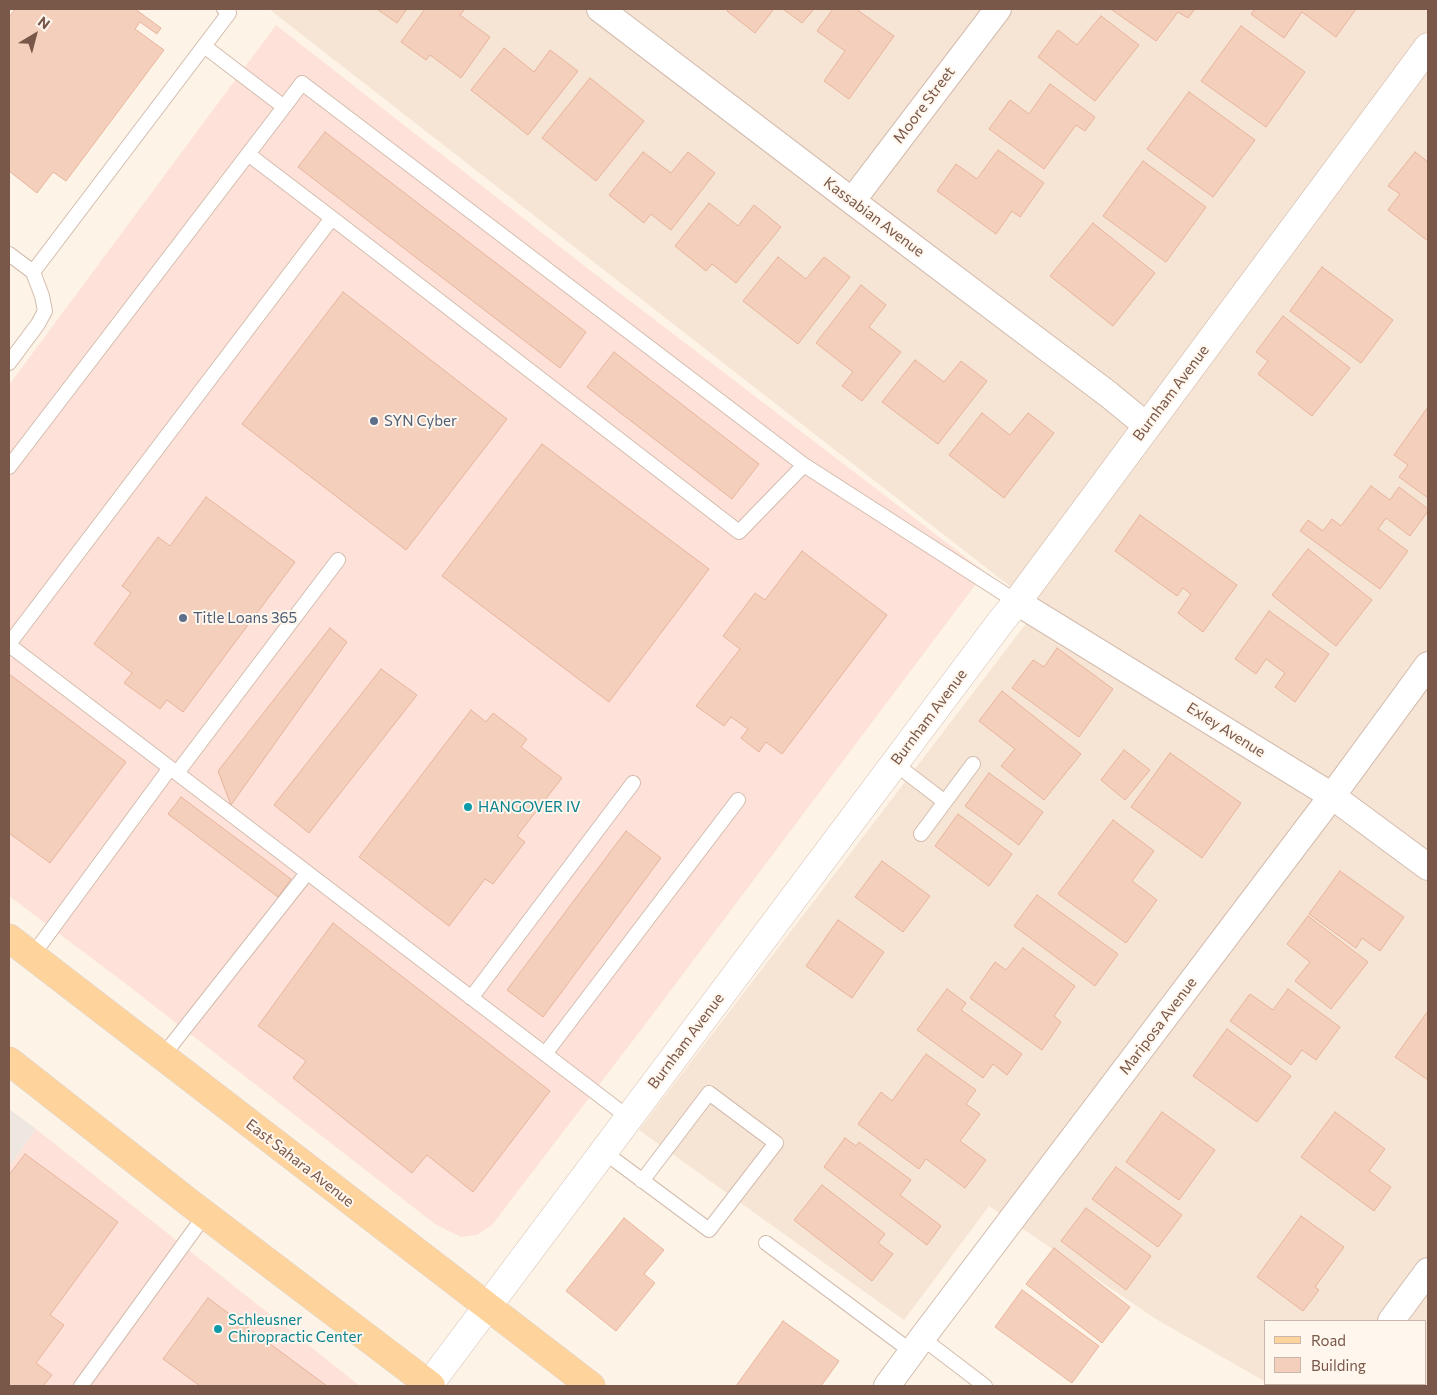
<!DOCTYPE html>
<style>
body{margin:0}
#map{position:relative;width:1437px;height:1395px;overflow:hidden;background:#fdf3e6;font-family:Commissioner,sans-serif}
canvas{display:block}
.frame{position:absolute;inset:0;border:10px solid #795749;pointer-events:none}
.legend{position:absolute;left:1264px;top:1320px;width:162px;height:65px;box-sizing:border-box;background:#fff7ee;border:1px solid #c9b7ac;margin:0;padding:6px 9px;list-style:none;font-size:15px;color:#795749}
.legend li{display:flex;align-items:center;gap:10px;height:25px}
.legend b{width:25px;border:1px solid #c9b7ac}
.north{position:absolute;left:10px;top:10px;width:50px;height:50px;-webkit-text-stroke:4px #fff7ee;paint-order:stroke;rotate:37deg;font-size:14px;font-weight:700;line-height:20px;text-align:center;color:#795749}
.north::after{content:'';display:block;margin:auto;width:18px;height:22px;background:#795749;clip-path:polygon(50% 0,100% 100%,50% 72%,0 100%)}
</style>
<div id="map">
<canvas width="1437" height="1395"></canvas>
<div class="frame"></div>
<ul class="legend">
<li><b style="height:6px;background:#ffd49c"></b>Road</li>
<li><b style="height:14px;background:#f4cfbc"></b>Building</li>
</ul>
<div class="north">N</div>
</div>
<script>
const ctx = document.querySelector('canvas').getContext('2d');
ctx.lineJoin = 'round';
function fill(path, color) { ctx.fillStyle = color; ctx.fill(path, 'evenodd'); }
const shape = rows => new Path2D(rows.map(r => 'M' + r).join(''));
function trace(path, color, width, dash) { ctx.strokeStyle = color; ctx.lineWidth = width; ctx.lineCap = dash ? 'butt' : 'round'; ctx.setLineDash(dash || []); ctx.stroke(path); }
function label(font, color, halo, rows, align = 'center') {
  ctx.font = font + ' Commissioner,sans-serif'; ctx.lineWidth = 4; ctx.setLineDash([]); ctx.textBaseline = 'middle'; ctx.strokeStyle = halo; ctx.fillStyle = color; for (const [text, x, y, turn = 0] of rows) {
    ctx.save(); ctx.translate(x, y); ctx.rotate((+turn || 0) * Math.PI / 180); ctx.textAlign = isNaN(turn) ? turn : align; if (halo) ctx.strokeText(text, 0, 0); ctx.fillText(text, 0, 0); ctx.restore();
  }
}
const residential = shape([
 [269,9,1428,9,1428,1386,1273,1386,1269,1384,1426,1384,1426,1321,1266,1321,1266,1382,1156,1319,989,1206,904,1320,639,1130,1038,608]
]);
const commercial = shape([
 [276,25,587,268,985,572,644,1026,492,1225,477,1235,461,1237,435,1224,126,984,9,896,9,385],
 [36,1129,360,1386,9,1386,9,1167]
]);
const industrial = shape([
 [9,1109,36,1129,9,1167]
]);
const building = shape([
 [15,9,135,9,161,28,157,34,140,22,135,29,164,50,66,181,53,172,37,193,9,171,9,17,15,9],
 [377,9,407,9,397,23,377,9],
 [425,9,465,9,460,15,490,37,461,78,430,55,426,60,401,42,425,9],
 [728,9,774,9,755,33,727,11,728,9],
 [783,9,814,9,802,23,783,9],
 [833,9,856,9,894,36,849,99,824,81,845,51,817,31,833,9],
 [1111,9,1195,9,1188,18,1178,12,1156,41,1111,9],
 [1255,9,1356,9,1336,37,1302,12,1284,38,1251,14,1255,9],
 [1101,16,1139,45,1095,101,1038,57,1058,30,1077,45,1101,16],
 [1241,26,1305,72,1266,127,1201,81,1241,26],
 [504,48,534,72,550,50,578,71,528,135,471,90,504,48],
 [590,78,644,121,596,181,542,138,590,78],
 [1050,84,1095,117,1085,131,1076,125,1044,169,989,129,1010,100,1029,114,1050,84],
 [1189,92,1255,140,1213,197,1147,149,1189,92],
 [325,132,586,332,560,368,298,167,325,132],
 [998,150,1044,183,1020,217,1012,211,996,234,937,191,956,164,977,179,998,150],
 [643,152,671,173,688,152,715,173,671,230,651,214,644,223,609,195,643,152],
 [1415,152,1428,162,1428,241,1388,210,1400,194,1388,186,1415,152],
 [1143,161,1206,207,1166,262,1103,216,1143,161],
 [709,203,738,226,754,205,781,227,736,283,712,264,706,271,675,246,709,203],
 [1093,223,1155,273,1113,326,1050,276,1093,223],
 [778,257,806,279,824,257,850,277,798,344,743,301,778,257],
 [1322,267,1393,320,1361,363,1290,311,1322,267],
 [861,285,886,305,869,327,901,352,862,401,842,386,853,372,816,343,861,285],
 [343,292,507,419,406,550,242,424,343,292],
 [1283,316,1350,368,1312,416,1258,374,1268,361,1256,352,1283,316],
 [614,352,759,464,732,499,587,387,614,352],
 [915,360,944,382,961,361,987,381,938,444,882,402,915,360],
 [1428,407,1428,498,1399,477,1408,465,1394,455,1428,407],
 [982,413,1010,435,1028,413,1054,433,1004,498,949,455,982,413],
 [542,444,709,569,609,702,442,576,542,444],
 [1371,486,1390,500,1399,487,1428,509,1428,511,1410,536,1386,518,1378,529,1408,551,1380,589,1300,531,1308,520,1323,531,1332,519,1341,526,1371,486],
 [206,497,295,562,183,712,167,700,160,709,124,683,132,673,94,644,131,593,122,586,158,537,170,546,206,497],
 [1140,515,1237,585,1203,632,1178,613,1191,594,1183,588,1177,596,1115,551,1140,515],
 [1308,549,1372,600,1336,646,1272,595,1308,549],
 [802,551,887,615,782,754,766,742,759,752,741,738,748,729,731,717,724,726,696,706,740,649,723,636,755,593,765,600,802,551],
 [1269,611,1329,654,1295,702,1275,687,1285,673,1266,659,1256,674,1235,659,1269,611],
 [330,628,347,642,231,805,218,771,330,628],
 [1057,648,1113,689,1079,737,1012,688,1033,660,1044,667,1057,648],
 [381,669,417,695,309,833,274,805,381,669],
 [9,674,126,762,50,863,9,833,9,674],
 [1002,691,1081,754,1044,800,1001,766,1015,749,979,721,1002,691],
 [471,710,486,722,493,713,527,739,521,747,562,778,517,836,525,842,493,884,485,879,449,926,359,857,471,710],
 [1124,750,1150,770,1125,800,1101,780,1124,750],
 [1170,753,1241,803,1202,858,1131,807,1170,753],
 [989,773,1043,812,1019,845,965,806,989,773],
 [181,797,291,879,278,897,168,814,181,797],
 [958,814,1012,854,989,886,935,846,958,814],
 [1113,820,1154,851,1132,881,1157,900,1126,943,1058,894,1113,820],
 [626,831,661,858,543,1017,507,990,626,831],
 [882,861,930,896,903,932,855,897,882,861],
 [1340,871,1404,917,1380,951,1362,938,1356,948,1309,914,1340,871],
 [1037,895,1118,954,1095,986,1014,926,1037,895],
 [1308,916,1368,962,1331,1009,1295,981,1310,962,1287,944,1308,916],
 [838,920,884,952,852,998,806,966,838,920],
 [333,923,550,1091,473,1192,427,1155,412,1173,293,1078,306,1061,258,1026,333,923],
 [1023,948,1075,986,1054,1016,1061,1022,1042,1050,970,998,995,962,1006,970,1023,948],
 [947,989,966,1003,961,1010,1022,1054,1007,1075,993,1064,983,1078,917,1030,947,989],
 [1288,989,1340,1027,1316,1060,1302,1050,1291,1065,1230,1021,1250,994,1273,1010,1288,989],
 [1428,1011,1428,1080,1395,1057,1428,1011],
 [1227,1029,1291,1076,1257,1122,1193,1076,1227,1029],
 [926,1054,976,1090,966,1104,980,1114,960,1141,986,1160,965,1188,926,1159,919,1169,858,1124,881,1092,892,1101,926,1054],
 [1162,1112,1215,1150,1179,1200,1126,1162,1162,1112],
 [1335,1112,1385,1149,1369,1171,1391,1187,1374,1211,1301,1157,1335,1112],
 [845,1138,856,1146,859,1142,911,1180,900,1195,941,1226,927,1245,824,1167,845,1138],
 [25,1154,118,1222,50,1315,64,1325,36,1363,52,1375,43,1386,9,1386,9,1175,25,1154],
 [1116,1167,1182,1215,1158,1247,1092,1199,1116,1167],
 [822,1185,885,1234,878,1243,893,1254,872,1281,794,1220,822,1185],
 [1086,1208,1151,1256,1126,1290,1061,1241,1086,1208],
 [1301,1216,1344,1247,1315,1287,1319,1290,1303,1311,1257,1277,1301,1216],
 [624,1218,664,1250,644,1274,655,1283,616,1331,566,1291,624,1218],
 [1054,1248,1130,1307,1102,1343,1026,1284,1054,1248],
 [1022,1290,1099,1346,1072,1383,995,1327,1022,1290],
 [208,1298,327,1386,200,1386,163,1359,208,1298],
 [783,1321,839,1361,821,1386,736,1386,783,1321]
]);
const service = shape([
 [284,107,302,83,804,465,1017,602],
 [332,218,739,532,804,465],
 [9,254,33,272,42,296,45,311,38,324,9,363],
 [33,272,229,13,224,9],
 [9,467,284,107,204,46],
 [9,644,332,218,248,154],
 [9,645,629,1118],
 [894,763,945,802],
 [177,773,338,560],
 [921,834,973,764],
 [32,956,170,768],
 [471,998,633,783],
 [545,1054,738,800],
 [162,1057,307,873],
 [604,1152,709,1230,776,1143,709,1093,642,1181],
 [766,1243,912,1352],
 [922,1338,985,1386],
 [81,1386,205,1215]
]);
const minor = shape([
 [600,9,852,201,1108,394,1147,426],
 [852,201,998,9],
 [1017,602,1332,796,1428,867],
 [1391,1321,1428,1271],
 [887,1386,922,1338,1332,796,1428,665],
 [1342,1386,1344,1384]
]);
const tertiary = shape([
 [428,1386,1002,620,1017,602,1428,47]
]);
const primary = shape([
 [9,938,591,1386],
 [9,1061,191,1204,431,1386]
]);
const markers = [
 [374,421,5,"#5c6f8a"],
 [183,618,5,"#5c6f8a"],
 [468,807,5,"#0f9aa8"],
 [218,1329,5,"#0f9aa8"]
];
const streetNames = [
 ["Moore Street",924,105,-53],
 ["Kassabian Avenue",874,217,37],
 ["Burnham Avenue",1171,393,-53],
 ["Burnham Avenue",929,717,-53],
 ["Exley Avenue",1226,730,32],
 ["Mariposa Avenue",1158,1026,-53],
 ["Burnham Avenue",686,1041,-53],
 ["East Sahara Avenue",300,1163,38]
];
const serviceNames = [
 ["SYN Cyber",384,421],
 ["Title Loans 365",193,618]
];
const cultureNames = [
 ["HANGOVER IV",478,807],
 ["Schleusner",228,1320],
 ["Chiropractic Center",228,1337]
];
fill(residential, '#f6e4d4');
fill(commercial, '#fee2d9');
fill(industrial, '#eee6e0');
fill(building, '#f4cfbc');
trace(building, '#e8b49c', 1);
trace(service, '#d3bcae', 16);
trace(minor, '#d3bcae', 28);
trace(tertiary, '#d3bcae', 29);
trace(primary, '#dcd3d0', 29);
trace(service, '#fff', 14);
trace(minor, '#fff', 26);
trace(tertiary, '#fff', 28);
trace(primary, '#ffd49c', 28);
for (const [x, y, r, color] of markers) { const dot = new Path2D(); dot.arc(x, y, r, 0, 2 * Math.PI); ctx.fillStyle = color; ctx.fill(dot); trace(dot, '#fff7ee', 2); }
label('15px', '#795749', '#fff7ee', streetNames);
label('15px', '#4e5e75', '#fff7ee', serviceNames, 'left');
label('15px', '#0d838f', '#fff7ee', cultureNames, 'left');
</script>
